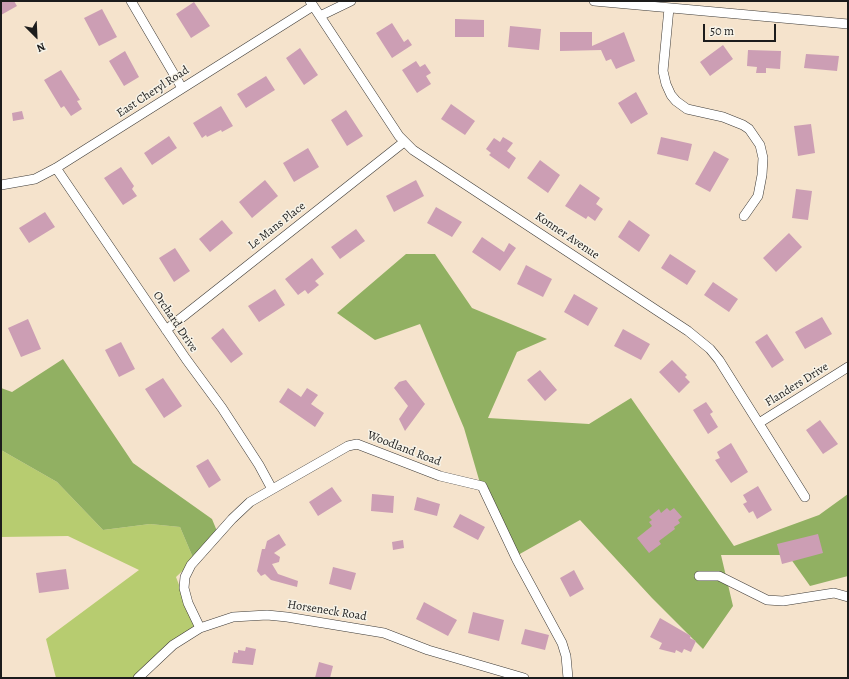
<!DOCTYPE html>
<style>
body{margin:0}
#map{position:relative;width:849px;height:679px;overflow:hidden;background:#f5e3cc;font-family:Alegreya,serif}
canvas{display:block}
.frame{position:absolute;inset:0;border:2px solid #1c1c1c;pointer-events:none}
.north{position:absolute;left:16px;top:16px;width:40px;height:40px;-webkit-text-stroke:3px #f7f3e8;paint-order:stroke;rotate:156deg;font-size:11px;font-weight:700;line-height:16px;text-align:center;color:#1c1c1c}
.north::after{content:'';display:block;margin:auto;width:14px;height:18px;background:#1c1c1c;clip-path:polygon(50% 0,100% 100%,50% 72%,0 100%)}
.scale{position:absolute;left:703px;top:24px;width:73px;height:18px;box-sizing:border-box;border:2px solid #1c1c1c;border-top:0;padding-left:5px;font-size:12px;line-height:14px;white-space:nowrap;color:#1c1c1c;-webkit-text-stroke:3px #f7f3e8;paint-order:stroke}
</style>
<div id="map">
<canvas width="849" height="679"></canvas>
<div class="frame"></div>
<div class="north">N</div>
<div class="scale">50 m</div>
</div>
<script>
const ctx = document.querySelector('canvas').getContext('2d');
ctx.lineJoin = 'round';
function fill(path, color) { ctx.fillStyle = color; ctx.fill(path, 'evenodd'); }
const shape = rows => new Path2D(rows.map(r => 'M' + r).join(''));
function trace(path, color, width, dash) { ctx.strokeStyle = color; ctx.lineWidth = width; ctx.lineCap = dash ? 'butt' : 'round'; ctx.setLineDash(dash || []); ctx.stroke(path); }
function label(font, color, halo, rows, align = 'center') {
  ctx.font = font + ' Alegreya,serif'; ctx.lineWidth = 3; ctx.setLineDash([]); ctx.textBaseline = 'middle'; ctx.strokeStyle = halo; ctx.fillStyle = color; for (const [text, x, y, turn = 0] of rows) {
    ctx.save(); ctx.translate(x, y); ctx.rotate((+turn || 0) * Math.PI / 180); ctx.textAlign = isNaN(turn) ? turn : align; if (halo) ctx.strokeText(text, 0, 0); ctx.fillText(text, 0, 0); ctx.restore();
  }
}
const green = shape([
 [1,450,57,482,103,530,150,524,180,527,194,560,176,577,196,630,132,678,56,678,46,639,139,570,68,536,1,537]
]);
const forest = shape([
 [406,254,435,254,472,308,547,339,517,352,488,418,589,424,631,398,734,546,819,515,848,494,848,576,810,586,788,555,721,555,733,606,703,649,652,598,580,520,518,555,482,490,464,428,420,324,375,340,337,313],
 [63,359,133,463,212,519,219,536,194,560,180,527,150,524,103,530,57,482,1,450,1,388,12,392]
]);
const building = shape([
 [1,1,14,1,17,6,1,15],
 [194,2,210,26,191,38,176,14],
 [102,9,117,37,99,46,84,18],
 [455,19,484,20,484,37,455,37],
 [392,23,404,42,408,39,412,45,392,58,376,33],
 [510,26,541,29,539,50,508,47],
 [560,32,592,32,592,46,624,32,635,61,616,69,611,59,606,61,601,50,560,51],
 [723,45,733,59,710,76,700,62],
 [300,48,318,75,304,85,286,58],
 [748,50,781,51,780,69,766,68,766,73,756,73,757,67,747,66],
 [125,51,139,77,124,86,109,61],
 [806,54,839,56,837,71,804,68],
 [416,61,420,67,425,64,431,73,426,76,431,84,417,93,402,70],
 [61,70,80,100,77,101,82,109,71,116,64,106,61,108,44,80],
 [266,76,275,90,246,108,237,94],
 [636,92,648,114,631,124,618,103],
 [451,104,475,121,465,135,441,119],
 [221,106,233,126,222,132,221,130,207,137,206,135,202,138,193,123],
 [346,110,363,136,347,146,331,120],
 [22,111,24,119,13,121,12,113],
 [811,124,815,153,798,156,794,126],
 [169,136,177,148,152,165,144,153],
 [503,137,513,143,507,151,516,158,509,169,489,155,491,153,486,149,494,138,500,142],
 [661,137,692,144,688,161,657,154],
 [308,148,319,167,294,182,283,163],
 [714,151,729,159,710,192,695,184],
 [540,160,560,175,548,193,527,178],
 [121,167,134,186,132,189,137,196,123,205,104,178],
 [265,180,278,196,252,218,239,202],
 [416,180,424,196,394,212,386,196],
 [580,184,600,198,596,204,603,209,595,221,588,216,586,219,565,206],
 [796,189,812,191,808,220,792,218],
 [436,207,462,222,452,237,427,223],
 [45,212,55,227,29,243,19,228],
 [222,220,233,233,210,252,199,239],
 [629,220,650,235,639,252,618,237],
 [356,229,365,241,340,259,331,247],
 [789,233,802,247,776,272,763,258],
 [482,237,504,252,509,243,516,248,500,271,472,252],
 [175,248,190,271,174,282,159,258],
 [670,254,696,271,687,285,661,268],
 [312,258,324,274,315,281,319,285,308,294,305,290,298,295,285,279],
 [526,265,552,279,543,297,517,284],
 [713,282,738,299,729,312,704,295],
 [275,289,285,305,259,322,248,306],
 [574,294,598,308,588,326,564,312],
 [822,317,832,334,805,349,795,332],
 [28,319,41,349,21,357,8,328],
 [223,328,243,354,231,363,211,338],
 [623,329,650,344,641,360,614,346],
 [767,334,784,360,772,368,755,342],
 [121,342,135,369,119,377,105,350],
 [672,360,687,375,685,377,690,382,679,393,659,372],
 [540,370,557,390,545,401,527,380],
 [163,378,182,406,164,418,145,389],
 [406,380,425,404,405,431,399,419,408,406,394,388,399,382],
 [288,388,301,397,307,388,318,395,311,404,324,413,315,427,279,402],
 [706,402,713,412,710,414,718,427,708,434,693,410],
 [820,420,838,444,823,454,806,430],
 [731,443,748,472,731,483,715,460,720,458,717,452],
 [208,459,221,480,209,488,196,466],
 [758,486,772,510,757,519,753,511,749,513,743,504,747,502,743,495],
 [332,487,342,501,318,516,309,502],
 [372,494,394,496,393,513,371,511],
 [417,497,440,504,437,516,414,510],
 [667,508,670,511,674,508,682,517,678,520,680,523,674,527,675,529,659,541,661,544,649,553,637,538,652,526,649,522,652,520,649,517,659,509,661,513],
 [460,514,485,527,478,540,453,527],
 [279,534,286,545,274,553,280,557,279,562,272,564,278,574,298,581,297,587,271,580,265,574,261,576,257,571,262,549,265,549,267,541],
 [818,534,823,553,782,564,777,544],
 [403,540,404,548,393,550,392,542],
 [333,567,356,573,351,590,329,584],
 [66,569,69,589,39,593,36,573],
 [574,570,584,589,570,597,560,578],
 [424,602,457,620,448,636,416,619],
 [473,612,504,620,499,641,468,633],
 [660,618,691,636,690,638,696,641,691,652,684,649,682,653,676,650,675,653,659,649,662,643,650,637],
 [525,629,549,635,545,650,521,644],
 [246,647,256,649,253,665,232,663,234,652,238,653,238,650,245,651],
 [319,662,333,666,330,678,315,678]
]);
const minor = shape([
 [131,1,182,88],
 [310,1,399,136,413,150,688,331,710,349,719,360,805,497],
 [594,1,848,24],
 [669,8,663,71,666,84,671,95,676,101,687,109,723,117,743,125,749,129,760,145,763,158,762,175,758,196,744,216],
 [320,16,351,1],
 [56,168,186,359,222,408,259,465,272,489],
 [1,185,35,179,56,168,313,6],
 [166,330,404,142],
 [759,423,848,367],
 [699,576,719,576,767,600,783,601,834,593,848,597],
 [200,628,188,603,184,588,185,577,191,565,232,519,250,502,348,446,357,444,440,476,482,486,517,560,562,643,566,656,568,678],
 [138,678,173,645,200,628,233,617,267,615,287,617,384,633,428,650,524,678]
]);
const streetNames = [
 ["East Cheryl Road",153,92,-33],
 ["Le Mans Place",277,226,-38],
 ["Konner Avenue",567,236,34],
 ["Orchard Drive",175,322,56],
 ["Flanders Drive",797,385,-32],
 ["Woodland Road",404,449,21],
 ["Horseneck Road",327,611,9]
];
fill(green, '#b7cc70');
fill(forest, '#91b062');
fill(building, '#cc9eb4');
trace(minor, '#3d3a36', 10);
trace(minor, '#fff', 9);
label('12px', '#1c1c1c', '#f7f3e8', streetNames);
</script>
